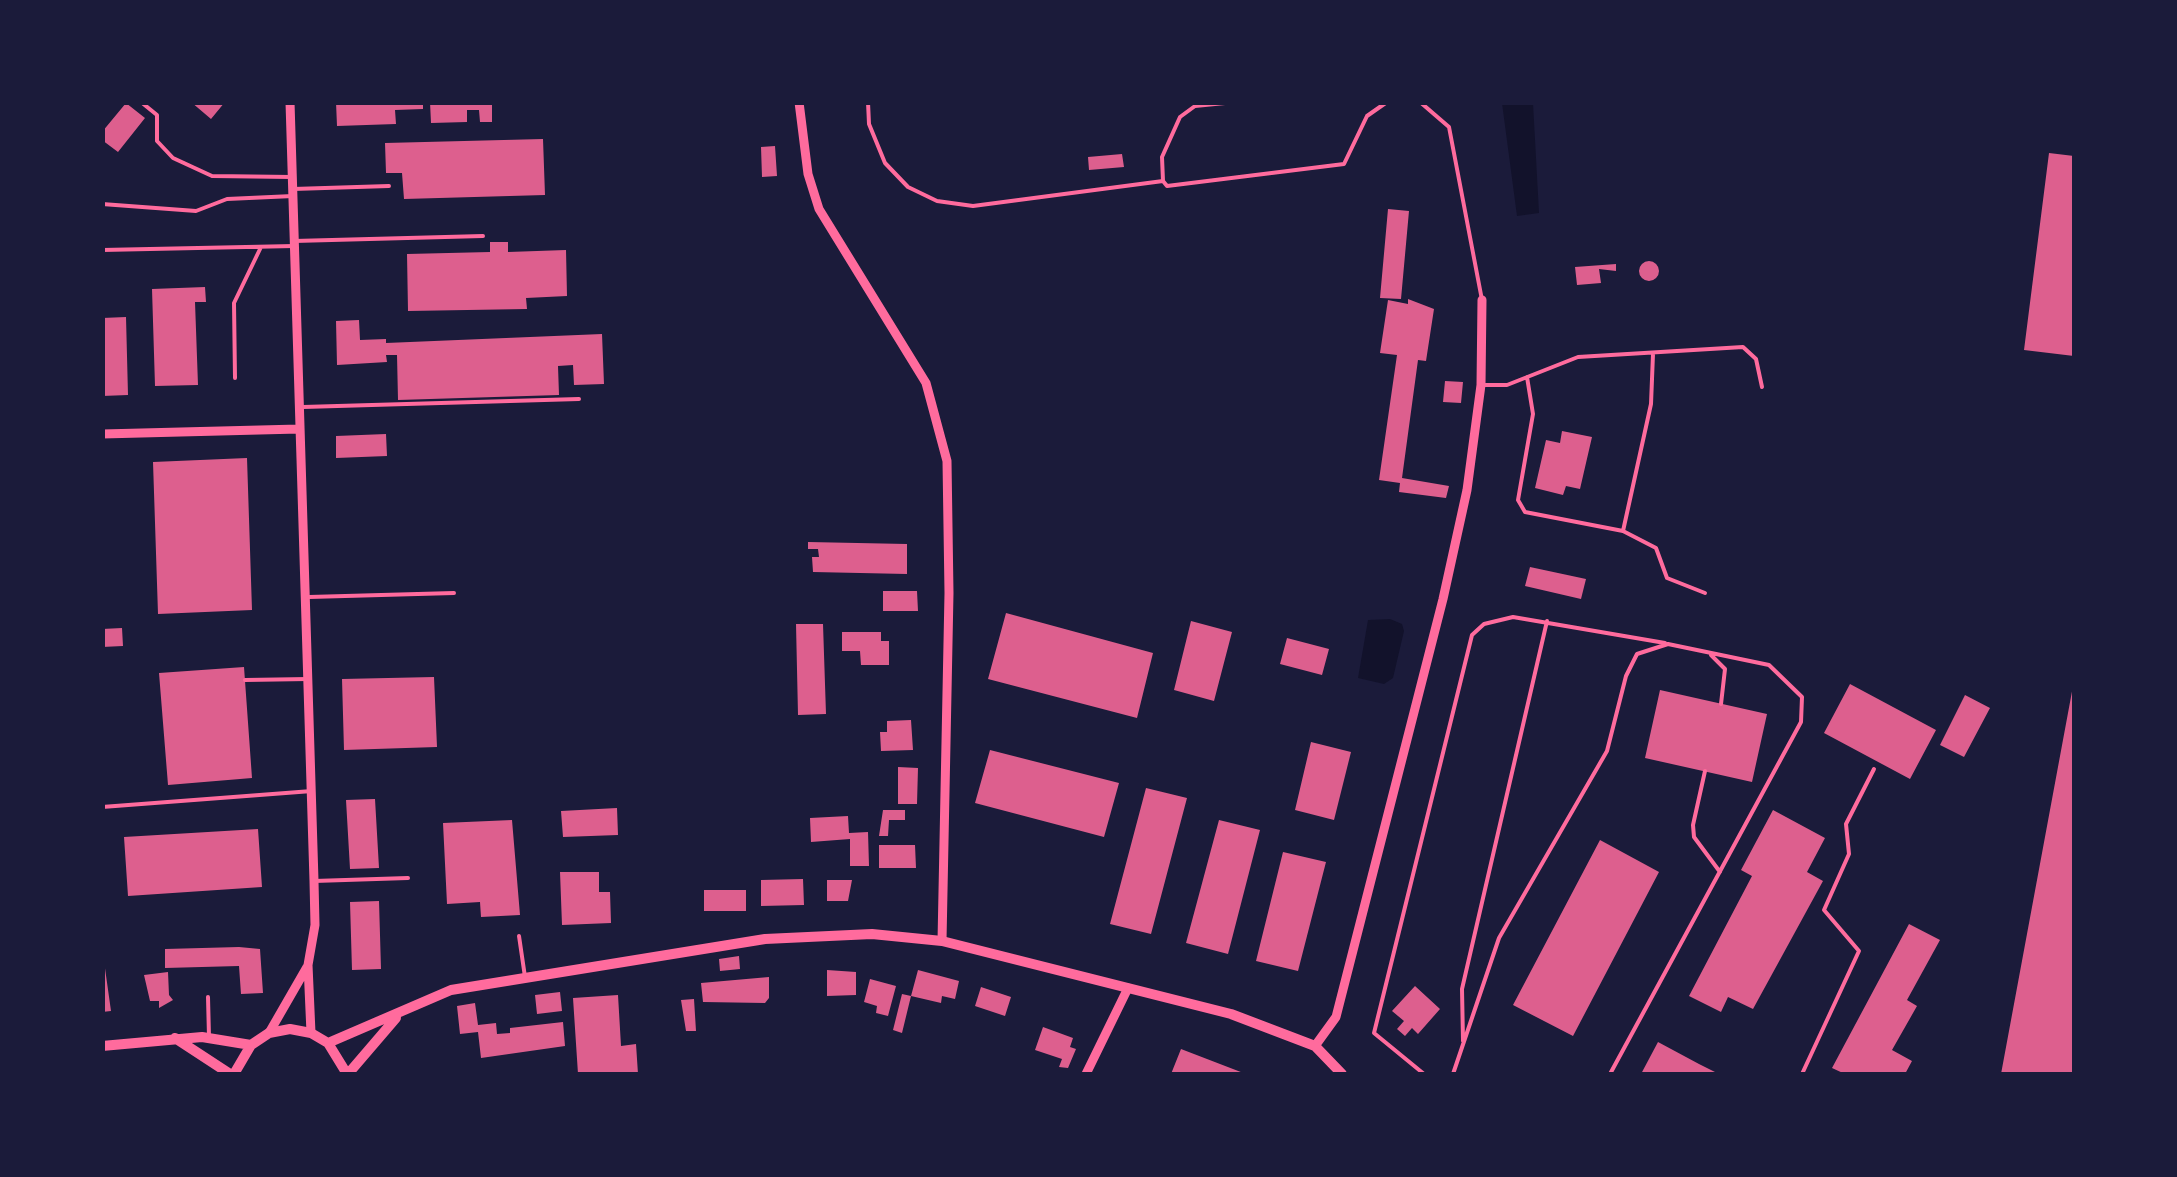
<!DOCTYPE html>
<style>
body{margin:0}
#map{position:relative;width:2177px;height:1177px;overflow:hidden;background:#1b1b3a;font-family:Roboto,sans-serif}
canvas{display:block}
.frame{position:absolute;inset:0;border:105px solid #1b1b3a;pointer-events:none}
</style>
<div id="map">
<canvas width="2177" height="1177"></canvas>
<div class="frame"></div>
</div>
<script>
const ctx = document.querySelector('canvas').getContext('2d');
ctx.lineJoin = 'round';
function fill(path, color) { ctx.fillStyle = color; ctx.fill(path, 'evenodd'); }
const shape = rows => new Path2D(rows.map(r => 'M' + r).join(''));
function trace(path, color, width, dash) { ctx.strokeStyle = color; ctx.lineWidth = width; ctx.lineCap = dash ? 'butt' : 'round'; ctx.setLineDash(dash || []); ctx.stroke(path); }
const water = shape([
 [1502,103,1533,103,1539,213,1517,216],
 [1390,619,1402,624,1404,631,1393,678,1384,684,1358,678,1368,620]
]);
const building = shape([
 [191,102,225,102,211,119],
 [336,102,423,102,423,109,395,110,396,124,337,126],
 [430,102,492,102,492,122,480,122,479,110,467,110,467,122,431,123],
 [126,103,145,118,118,152,102,140,102,132],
 [543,139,545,195,404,199,402,173,386,173,385,143],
 [775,146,777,176,762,177,761,147],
 [2049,153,2074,156,2074,356,2024,350],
 [1122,154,1124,167,1089,170,1088,157],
 [1388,209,1409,211,1401,299,1380,298],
 [490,242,508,242,508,252,566,250,567,296,526,298,527,309,408,311,407,254,490,252],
 '1639 271a10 10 0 1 1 20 0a10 10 0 1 1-20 0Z',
 [1616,264,1616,271,1599,269,1601,283,1577,285,1575,267],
 [205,287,206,302,195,302,198,385,155,386,152,289],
 [1408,299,1434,309,1426,361,1418,360,1402,478,1449,486,1446,498,1399,492,1400,483,1379,480,1397,355,1380,353,1388,300,1408,304],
 [126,317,128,395,102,396,102,318],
 [359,320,360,340,386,339,386,343,602,334,604,384,574,385,573,365,558,366,559,395,398,400,397,355,386,355,387,362,337,365,336,321],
 [1445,381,1463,382,1461,403,1443,402],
 [1562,431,1592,437,1580,489,1566,486,1563,495,1535,488,1546,440,1560,443],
 [386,434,387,456,336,458,336,436],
 [247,458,252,610,158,614,153,462],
 [808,542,907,544,907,574,813,572,812,557,819,557,818,549,808,549],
 [1530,567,1586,579,1581,599,1525,586],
 [883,591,917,591,918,611,883,611],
 [1006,613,1153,653,1137,718,988,679],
 [1191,621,1232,632,1214,701,1174,690],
 [796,624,823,624,826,714,798,715],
 [122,628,123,646,102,647,102,629],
 [842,632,881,632,881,641,889,641,889,665,861,665,860,651,842,651],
 [1287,638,1329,649,1322,675,1280,664],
 [244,667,252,778,168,785,159,673],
 [434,677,437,747,344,750,342,679],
 [1850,684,1936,730,1910,779,1824,733],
 [2073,686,2074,1074,2001,1074],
 [1660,690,1767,714,1752,782,1645,758],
 [1965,695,1990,708,1964,757,1940,745],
 [911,720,913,750,881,751,880,732,887,732,887,721],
 [1311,742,1351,752,1334,820,1295,810],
 [990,750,1119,783,1104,837,975,803],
 [898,767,918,768,917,804,898,804],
 [1146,788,1187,798,1151,934,1110,924],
 [375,799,379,868,350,869,346,800],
 [617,808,618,835,563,837,561,811],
 [883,810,905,810,905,820,889,820,888,836,879,836],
 [1773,810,1825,838,1807,872,1823,881,1753,1009,1728,997,1721,1012,1689,996,1752,876,1741,870],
 [848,816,849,833,868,832,869,866,850,866,850,839,811,842,810,818],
 [512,820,520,915,481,917,480,902,447,904,443,823],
 [1219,820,1260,830,1228,954,1186,943],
 [258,829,262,887,128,896,124,837],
 [1600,840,1659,872,1573,1036,1513,1005],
 [879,845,915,845,916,868,879,868],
 [1283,852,1326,862,1298,971,1256,961],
 [560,872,599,872,599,892,610,892,611,923,562,925],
 [803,879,804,905,761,906,761,880],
 [827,880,852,880,848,901,827,901],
 [704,890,746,890,746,911,704,911],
 [379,901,381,969,352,970,350,902],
 [1909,924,1940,940,1907,1000,1917,1006,1892,1050,1912,1061,1905,1074,1845,1074,1832,1068],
 [102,947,111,1011,102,1012],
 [239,947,260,949,263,993,241,994,239,966,165,968,165,949],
 [739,956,740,969,720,971,719,959],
 [827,970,856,972,856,995,827,996],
 [918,970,959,981,955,999,942,996,941,1003,911,996],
 [168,972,169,995,173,1000,159,1008,159,1001,150,1001,144,975],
 [769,977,769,998,765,1003,703,1002,701,983],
 [870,979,896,986,888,1016,876,1013,877,1006,864,1002],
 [1415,986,1440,1009,1418,1034,1412,1028,1405,1036,1397,1029,1404,1021,1392,1011],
 [981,987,1011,997,1005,1016,975,1006],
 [560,992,562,1011,537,1014,535,995],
 [902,994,911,996,902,1033,893,1030],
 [618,995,621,1046,636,1044,638,1074,578,1074,573,998],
 [694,999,696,1031,686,1031,681,1000],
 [475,1003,478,1025,496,1023,497,1034,510,1033,510,1028,563,1022,565,1046,481,1058,478,1032,460,1034,457,1006],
 [1043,1027,1073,1038,1070,1047,1076,1049,1068,1068,1059,1067,1062,1059,1035,1050],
 [1658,1042,1699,1064,1719,1074,1641,1074],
 [1181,1049,1246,1074,1171,1074]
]);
const service = shape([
 [141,102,157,115,157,141,173,158,212,176,292,177],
 [868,102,869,124,885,163,908,187,937,201,973,206,1163,181],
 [1235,102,1195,106,1180,117,1162,157,1163,181,1167,186,1344,164,1367,116,1387,102],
 [1420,102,1449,127,1482,300],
 [293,189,389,186],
 [102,204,196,211,227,199,293,196],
 [294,241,483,236],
 [102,250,294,246],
 [1527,377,1533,414,1518,500,1525,512,1623,531,1656,548,1667,578,1705,593],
 [235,378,234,303,261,247],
 [1481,385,1507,385,1578,357,1743,347,1756,359,1762,387],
 [303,407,579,399],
 [1623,531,1651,404,1653,354],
 [309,597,454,593],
 [1711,655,1725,669,1721,704],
 [245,680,308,679],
 [1705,771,1693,825,1694,837,1720,872],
 [102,807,312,791],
 [314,881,408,878],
 [519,936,525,977],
 [208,997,209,1037],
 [1463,1041,1462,989,1547,621],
 [1424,1074,1374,1033,1472,635,1484,624,1513,617,1665,643],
 [1453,1074,1499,938,1607,751,1626,676,1637,654,1668,644,1769,665,1802,697,1801,722,1610,1074],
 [1802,1074,1859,951,1824,910,1849,854,1846,824,1874,769]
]);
const minor = shape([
 [290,102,314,881,315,925,308,965,311,1033],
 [799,102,808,174,819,209,926,383,947,461,949,593,942,941],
 [102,434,299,429],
 [269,1033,307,967],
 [1315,1046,1336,1017,1443,599,1467,490,1481,385,1482,300],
 [1086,1074,1128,988]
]);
const tertiary = shape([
 [175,1038,230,1074],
 [328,1043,451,990,765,939,872,934,942,941,1231,1014,1315,1046,1342,1074],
 [102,1046,202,1037,251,1045],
 [234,1074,251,1045,269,1033,290,1029,311,1033,328,1043,347,1074],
 [348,1074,396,1018]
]);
fill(water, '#12122b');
fill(building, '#dd5f8e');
trace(service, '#ff6b9d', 4);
trace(minor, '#ff6b9d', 9);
trace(tertiary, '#ff6b9d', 10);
</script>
